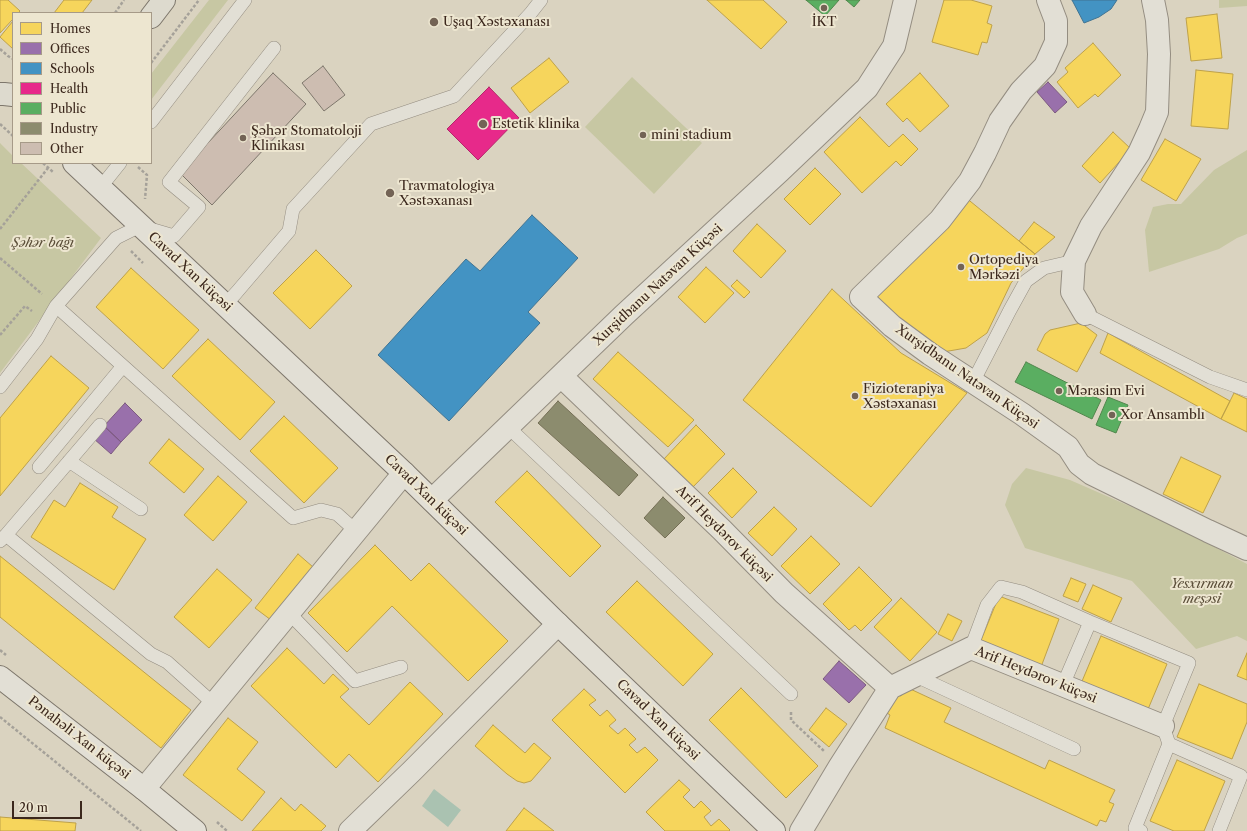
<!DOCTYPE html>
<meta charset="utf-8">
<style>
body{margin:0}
#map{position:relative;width:1247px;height:831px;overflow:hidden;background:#dad3c0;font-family:"Libre Caslon Text",serif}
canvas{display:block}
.legend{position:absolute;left:12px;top:12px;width:140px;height:152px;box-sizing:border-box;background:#ede6d0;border:1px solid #a69a88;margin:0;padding:5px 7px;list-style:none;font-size:12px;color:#3b271c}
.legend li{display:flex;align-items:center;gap:8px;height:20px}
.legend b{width:20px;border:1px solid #a69a88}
.scale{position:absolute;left:12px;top:801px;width:70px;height:18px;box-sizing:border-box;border:2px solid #3b271c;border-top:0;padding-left:5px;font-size:12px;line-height:14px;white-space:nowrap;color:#3b271c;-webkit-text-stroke:3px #ede6d0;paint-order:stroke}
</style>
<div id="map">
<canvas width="1247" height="831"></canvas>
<ul class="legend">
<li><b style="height:11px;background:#f6d55c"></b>Homes</li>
<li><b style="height:11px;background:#9970ab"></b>Offices</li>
<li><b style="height:11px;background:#4393c3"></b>Schools</li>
<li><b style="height:11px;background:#e7298a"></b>Health</li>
<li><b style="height:11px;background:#5aae61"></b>Public</li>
<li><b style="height:11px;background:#8c8c6e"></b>Industry</li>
<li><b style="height:11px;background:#cdbdb1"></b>Other</li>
</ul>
<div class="scale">20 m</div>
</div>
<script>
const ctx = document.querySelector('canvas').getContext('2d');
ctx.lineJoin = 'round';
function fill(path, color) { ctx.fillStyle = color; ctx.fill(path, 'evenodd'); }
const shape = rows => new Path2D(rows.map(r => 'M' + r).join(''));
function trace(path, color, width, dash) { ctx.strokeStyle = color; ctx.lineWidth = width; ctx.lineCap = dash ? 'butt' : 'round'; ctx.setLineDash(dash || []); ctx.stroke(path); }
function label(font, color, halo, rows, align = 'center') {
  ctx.font = font + ' "Libre Caslon Text",serif'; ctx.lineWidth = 4; ctx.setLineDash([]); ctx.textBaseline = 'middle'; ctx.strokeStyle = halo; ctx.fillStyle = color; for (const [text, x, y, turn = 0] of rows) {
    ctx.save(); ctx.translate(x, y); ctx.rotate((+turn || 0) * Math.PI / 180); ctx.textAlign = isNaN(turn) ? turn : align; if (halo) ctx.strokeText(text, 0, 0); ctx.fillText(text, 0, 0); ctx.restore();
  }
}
const green = shape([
 [209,0,228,0,151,100,151,74],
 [1219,0,1247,0,1247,6,1219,8],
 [632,77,702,143,654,194,585,127],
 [0,143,13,156,13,163,21,163,101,238,0,373],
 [1247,150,1247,234,1237,238,1219,249,1149,272,1145,230,1153,207,1168,204,1181,204,1214,170],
 [1026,468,1070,480,1173,525,1247,564,1247,641,1237,636,1196,649,1132,581,1025,548,1005,505,1012,484]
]);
const water = shape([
 [434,789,461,810,448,827,422,806]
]);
const homes = shape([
 [0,0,8,0,20,11,18,13,13,13,13,19,0,33,0,0],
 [64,0,92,0,82,13,54,13,64,0],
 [707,0,763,0,787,22,761,49,707,0],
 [944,0,971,0,992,6,987,23,992,25,987,43,982,42,978,55,932,42,944,0],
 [1217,14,1222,58,1191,61,1186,18,1217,14],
 [13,21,13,49,0,37,13,21],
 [1093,43,1121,75,1098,97,1095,94,1078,108,1057,82,1068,72,1065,68,1093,43],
 [549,58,569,82,530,113,511,88,549,58],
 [1196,70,1233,74,1228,129,1191,126,1196,70],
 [920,73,949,106,920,132,907,118,903,122,886,104,920,73],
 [860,117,889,147,903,134,918,149,901,166,896,161,862,193,824,152,860,117],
 [1113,132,1131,149,1100,183,1082,166,1113,132],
 [1165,139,1201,159,1176,201,1141,180,1165,139],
 [815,168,841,194,810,225,784,199,815,168],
 [965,197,1035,254,1011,283,987,333,966,348,943,352,911,332,872,292,965,197],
 [1034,222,1055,237,1035,254,1019,241,1034,222],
 [757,224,786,251,761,278,733,251,757,224],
 [316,250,352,286,310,329,273,293,316,250],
 [706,267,734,293,705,323,678,297,706,267],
 [131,268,199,330,163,369,96,307,131,268],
 [737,280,750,292,744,298,731,286,737,280],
 [832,289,901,353,967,393,871,507,743,400,832,289],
 [1081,323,1097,335,1077,372,1037,350,1045,334,1050,330,1081,323],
 [1108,333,1230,401,1221,419,1100,353,1108,333],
 [208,339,275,402,240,440,172,376,208,339],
 [618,352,694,420,668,447,593,379,618,352],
 [51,356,89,388,0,496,0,418,51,356],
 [1234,393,1247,399,1247,432,1221,419,1234,393],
 [284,416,338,468,304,503,250,451,284,416],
 [696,425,725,454,692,488,663,460,696,425],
 [169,439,204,469,184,493,149,463,169,439],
 [1181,457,1221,476,1203,513,1163,494,1181,457],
 [733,468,757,492,732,518,708,493,733,468],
 [527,471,601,546,570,577,495,502,527,471],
 [218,476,247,502,213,541,184,515,218,476],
 [80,483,118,507,112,517,146,539,114,590,31,537,54,500,65,507,80,483],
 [774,507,797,529,772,556,748,533,774,507],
 [811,536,840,564,810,594,781,566,811,536],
 [375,545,411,581,429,563,508,641,468,681,392,606,347,652,308,613,375,545],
 [298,554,313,567,271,620,255,608,298,554],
 [0,556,191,710,161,748,0,617,0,556],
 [859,567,892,600,861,631,855,625,849,630,823,604,859,567],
 [217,569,252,600,209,648,174,617,217,569],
 [1071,578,1086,584,1078,602,1063,596,1071,578],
 [637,581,713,654,683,686,606,612,637,581],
 [1093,585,1122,598,1111,622,1082,609,1093,585],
 [999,596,1059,619,1041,667,980,643,999,596],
 [901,598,937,632,910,661,874,627,901,598],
 [948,614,962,621,952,641,938,634,948,614],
 [1101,636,1167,664,1146,714,1080,686,1101,636],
 [287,648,324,684,333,674,349,689,340,697,369,725,410,682,443,714,378,782,349,754,336,768,251,686,287,648],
 [1247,653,1247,680,1237,676,1247,653],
 [1199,684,1247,704,1247,722,1232,759,1177,737,1199,684],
 [906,687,951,708,944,722,1045,769,1049,760,1115,790,1109,802,1114,804,1106,822,1100,820,1097,826,885,728,890,715,887,713,896,694,901,696,906,687],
 [741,688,818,766,786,798,709,720,741,688],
 [584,689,596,700,589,705,600,716,607,710,616,720,609,726,618,734,625,728,636,739,629,745,637,753,645,747,658,760,625,793,552,720,584,689],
 [826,708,847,724,829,747,809,730,826,708],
 [228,718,258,742,237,769,265,792,242,821,183,775,228,718],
 [493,725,525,753,534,743,551,758,531,781,524,783,517,781,507,774,475,746,493,725],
 [1177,760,1225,781,1204,831,1174,831,1150,821,1177,760],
 [679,780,690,790,683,797,694,808,701,801,711,811,704,817,711,826,719,819,730,830,729,831,665,831,646,812,679,780],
 [281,798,295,811,301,804,326,826,321,831,252,831,281,798],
 [524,808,554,831,506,831,524,808],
 [0,817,76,823,75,831,0,831,0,817]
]);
const offices = shape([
 [1048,82,1067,102,1055,113,1037,92,1048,82],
 [125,403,142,420,121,442,104,426,125,403],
 [104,426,121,442,111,454,93,438,104,426],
 [839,661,866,685,849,703,823,679,839,661]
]);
const schools = shape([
 [1072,0,1117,0,1111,9,1099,17,1084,23,1072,0],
 [532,215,578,258,528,312,540,323,449,421,378,355,466,259,480,271,532,215]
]);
const health = shape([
 [489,87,519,118,478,160,447,129,489,87]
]);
const public = shape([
 [806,0,839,0,825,16,806,0],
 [846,0,860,0,854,7,846,0],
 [1026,362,1101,400,1092,419,1015,382,1026,362],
 [1108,397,1128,405,1116,433,1096,425,1108,397]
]);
const industry = shape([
 [558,401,638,475,619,496,538,423,558,401],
 [663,497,685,518,665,538,644,518,663,497]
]);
const building = shape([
 [323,66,345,95,324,111,302,83,323,66],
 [273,73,306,104,212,205,180,173,273,73]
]);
const path = shape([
 [115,13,124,0],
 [0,49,8,56,13,59],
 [151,63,199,0],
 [0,124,13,136],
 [43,163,53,172],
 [138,167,147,175,145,199],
 [0,229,48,168],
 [131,251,143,263],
 [0,258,42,294],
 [0,335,25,306,32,311],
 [0,650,6,655],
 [791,712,791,720,824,751],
 [0,717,141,831],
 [217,822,227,831]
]);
const lane = shape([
 [274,48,169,182,199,207,174,236,140,226,116,238,56,306,293,518,321,510,337,514,356,531],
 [151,122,245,0],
 [100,188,120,163],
 [225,305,236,293,289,231,293,209,371,124,454,96,530,14,541,0],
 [1085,314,1210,377,1247,390],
 [973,382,1010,310,1026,281,1044,268,1074,261],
 [0,387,37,339,56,306],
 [508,427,791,694],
 [69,461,141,509],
 [39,467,123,366],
 [6,535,100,425],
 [0,541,6,535,151,654,167,662,214,704],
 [289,613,355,681,401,667],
 [971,648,987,605,1001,587,1022,592,1090,622,1189,663,1163,726,1169,744,1135,828,1141,831],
 [916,676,1074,749],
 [1063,685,1090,622],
 [1169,744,1241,776,1219,831]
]);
const street = shape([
 [1048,0,1056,21,1056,42,1045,66,1021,91,1000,121,985,153,970,181,940,220,861,297,892,326,930,354,1022,414,1068,447,1079,464,1092,474,1208,531,1247,549],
 [1085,314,1072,292,1074,261,1091,226,1139,153,1150,129,1157,112,1159,54,1157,20,1153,0],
 [561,376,722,530,784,593,890,688,971,648,1163,726],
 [432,500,624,315,780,171,867,88,894,46,905,0],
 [144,789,404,473],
 [350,831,412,771,558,624],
 [801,831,840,766,890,688]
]);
const secondary = shape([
 [74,163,404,473,558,624,774,831],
 [0,677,144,789,195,831]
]);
const primary = shape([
 [151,17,164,0],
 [0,94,4,94,13,95]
]);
const markers = [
 [824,8,4,"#736355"],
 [434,22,5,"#736355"],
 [483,124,5,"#736355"],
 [643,135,4,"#736355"],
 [243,138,4,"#736355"],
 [390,193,5,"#736355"],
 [961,267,4,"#736355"],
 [1059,391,4,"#736355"],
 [855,396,4,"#736355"],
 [1112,415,4,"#736355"]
];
const poiNames = [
 ["Uşaq Xəstəxanası",443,22],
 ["İKT",824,22,"center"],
 ["Estetik klinika",492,124],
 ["Şəhər Stomatoloji",251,131],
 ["Klinikası",251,146],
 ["mini stadium",651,135],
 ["Travmatologiya",399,186],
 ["Xəstəxanası",399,201],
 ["Ortopediya",969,260],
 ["Mərkəzi",969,275],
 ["Fizioterapiya",863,389],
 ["Xəstəxanası",863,404],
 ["Mərasim Evi",1067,391],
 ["Xor Ansamblı",1120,415]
];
const parkNames = [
 ["Şəhər bağı",43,243],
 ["Yesxırman",1202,584],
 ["meşəsi",1202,599]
];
const streetNames = [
 ["Cavad Xan küçəsi",190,272,43],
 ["Xurşidbanu Natəvan Küçəsi",658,285,-43],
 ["Xurşidbanu Natəvan Küçəsi",967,377,35],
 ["Cavad Xan küçəsi",426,495,44],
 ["Arif Heydərov küçəsi",724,534,45],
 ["Arif Heydərov küçəsi",1036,675,22],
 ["Cavad Xan küçəsi",658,720,44],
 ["Pənahəli Xan küçəsi",79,738,38]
];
fill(green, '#c7c7a3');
fill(water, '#aac2b1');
fill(homes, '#f6d55c');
trace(homes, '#bea149', 1);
fill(offices, '#9970ab');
trace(offices, '#7d5a80', 1);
fill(schools, '#4393c3');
trace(schools, '#417391', 1);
fill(health, '#e7298a');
trace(health, '#b32869', 1);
fill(public, '#5aae61');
trace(public, '#51864c', 1);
fill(industry, '#8c8c6e');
trace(industry, '#746e55', 1);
fill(building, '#cdbdb1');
trace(building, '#7d766b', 1);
trace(lane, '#948d81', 14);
trace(street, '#948d81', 24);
trace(secondary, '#7d766b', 24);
trace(primary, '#7d766b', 24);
trace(path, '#a5a199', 2.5, [3, 2]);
trace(lane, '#e2dfd5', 13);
trace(street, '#e2dfd5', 22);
trace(secondary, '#e2dfd5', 22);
trace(primary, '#dddace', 22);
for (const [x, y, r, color] of markers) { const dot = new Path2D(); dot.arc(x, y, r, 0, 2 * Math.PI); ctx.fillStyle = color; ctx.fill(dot); trace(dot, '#ede6d0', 1.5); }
label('13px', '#3b271c', '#ede6d0', poiNames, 'left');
label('italic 13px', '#5a4d38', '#ede6d0', parkNames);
label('13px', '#3b271c', '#ede6d0', streetNames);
</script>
